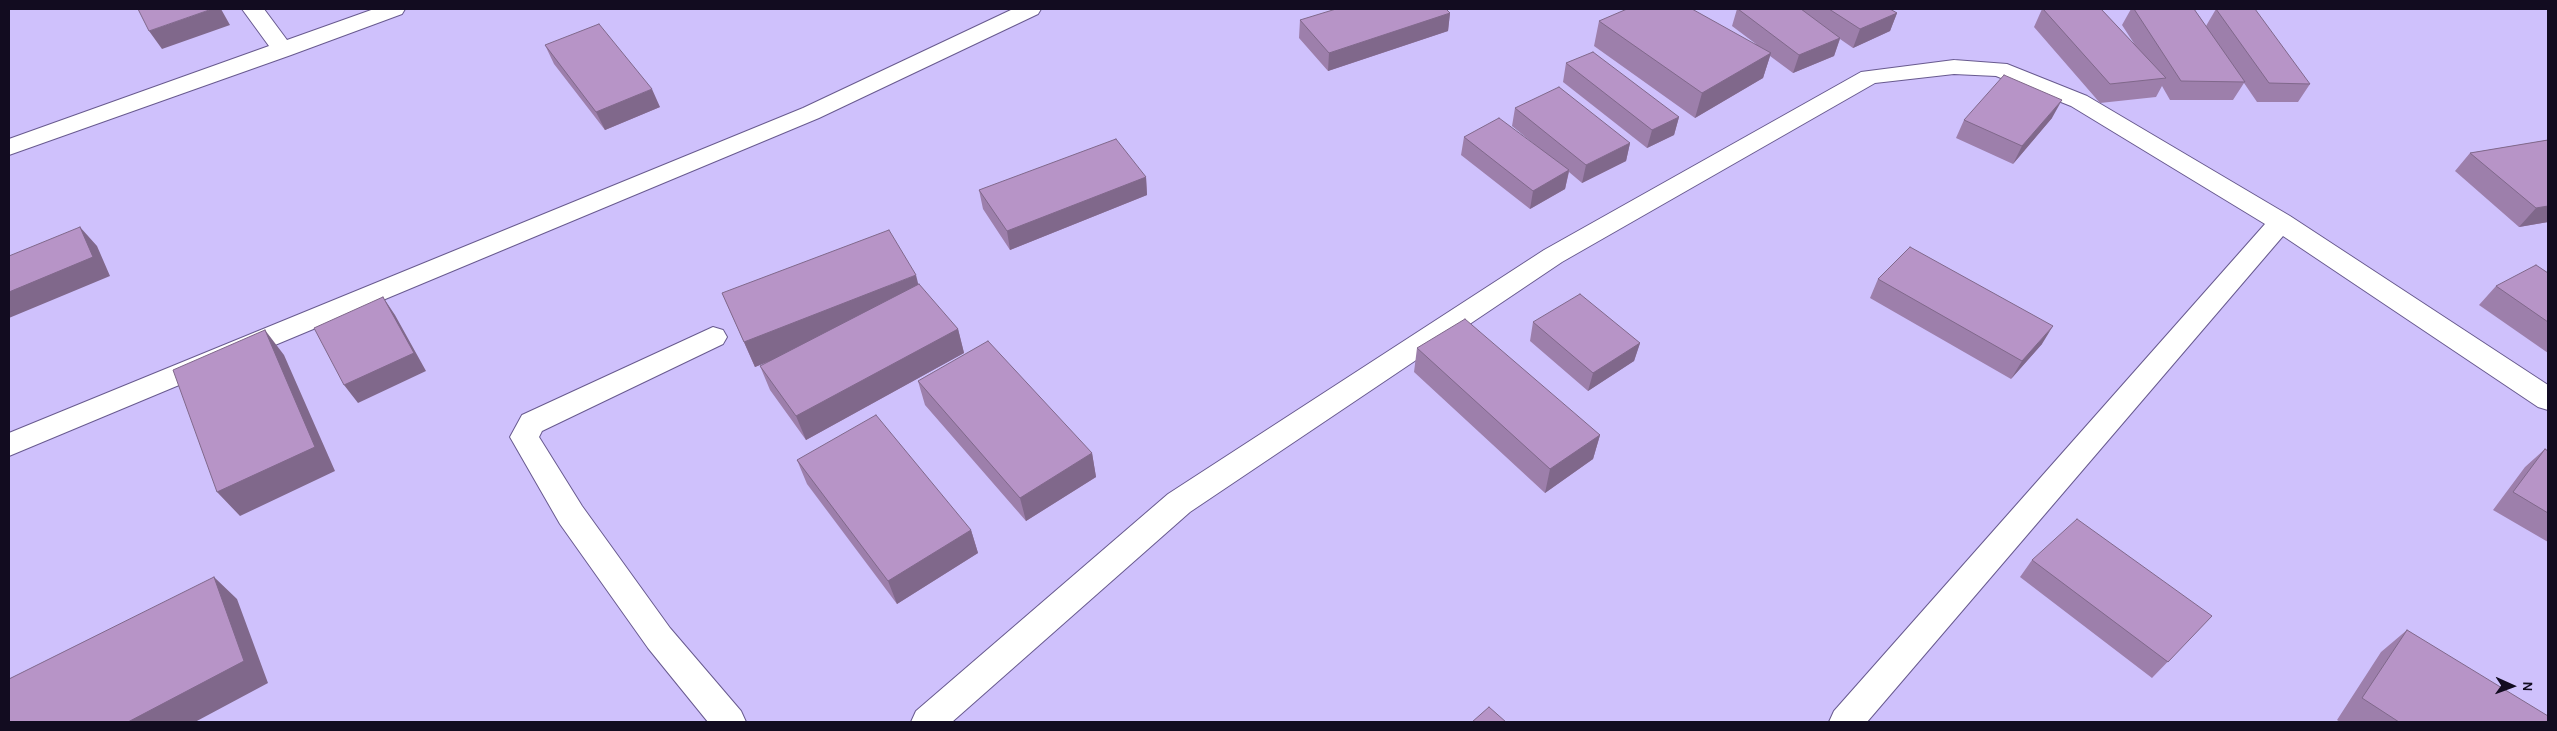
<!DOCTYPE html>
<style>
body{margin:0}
#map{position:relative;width:2557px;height:731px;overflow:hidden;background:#cfc1fc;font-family:Karla,sans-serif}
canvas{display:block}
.frame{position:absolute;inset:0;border:10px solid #120c20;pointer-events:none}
.north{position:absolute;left:2487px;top:661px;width:50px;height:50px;-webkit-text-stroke:4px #cfc1fc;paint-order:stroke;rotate:92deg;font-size:14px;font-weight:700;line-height:20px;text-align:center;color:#120c20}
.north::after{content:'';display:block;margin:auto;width:18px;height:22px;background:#120c20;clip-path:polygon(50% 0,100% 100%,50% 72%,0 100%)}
</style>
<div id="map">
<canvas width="2557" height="731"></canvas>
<div class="frame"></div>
<div class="north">N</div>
</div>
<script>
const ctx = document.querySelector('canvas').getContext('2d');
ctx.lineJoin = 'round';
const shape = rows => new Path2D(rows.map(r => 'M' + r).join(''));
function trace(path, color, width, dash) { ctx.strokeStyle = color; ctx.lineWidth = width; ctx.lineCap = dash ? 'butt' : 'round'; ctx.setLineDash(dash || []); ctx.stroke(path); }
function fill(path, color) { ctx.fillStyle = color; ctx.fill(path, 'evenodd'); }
const street = shape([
 [242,9,264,9,287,40,374,9,405,9,402,14,291,55,9,155,9,139,269,46,242,9],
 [1013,9,1041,9,1038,14,819,118,9,456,9,433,803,108,1013,9],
 [1954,60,2007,64,2087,96,2290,216,2548,385,2548,410,2538,407,2283,236,1867,722,1829,722,1834,711,2265,224,2071,106,1996,76,1954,74,1875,83,1562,262,1190,512,952,722,911,722,916,711,1168,494,1544,250,1861,72,1954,60],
 [713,327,723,330,727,337,723,344,542,431,539,437,582,506,670,628,741,711,746,722,708,722,648,648,560,524,510,437,522,415,713,327]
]);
const wall = shape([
 [1737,9,1890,9,1897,13,1890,31,1853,48,1840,39,1834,56,1793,73,1770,56,1763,78,1695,118,1594,46,1599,21,1756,44,1732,26],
 [2042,9,2101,9,2135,45,2122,25,2131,9,2194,9,2206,26,2216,9,2310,84,2298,102,2257,102,2244,83,2233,100,2170,100,2162,86,2156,97,2100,103,2034,27],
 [1450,13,1448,31,1328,71,1299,38,1300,20],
 [545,45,660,107,605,130,554,64],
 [1566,63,1679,117,1674,135,1647,148,1563,82],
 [1515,108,1630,143,1626,161,1582,183,1569,172,1565,189,1530,209,1461,155,1464,137,1540,149,1512,126],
 [2052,118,2013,164,1956,138,1964,120],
 [2548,140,2548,222,2519,227,2455,171,2470,153],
 [1146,177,1147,195,1010,250,983,209,979,190],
 [2548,273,2548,353,2479,305,2496,286],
 [1878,279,2042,344,2011,379,1870,298],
 [918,285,958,329,964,353,806,440,770,390,760,366,772,360,755,367,722,293],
 [1533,322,1640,343,1634,361,1588,391,1530,341],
 [1417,348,1600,435,1593,459,1545,493,1414,372],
 [918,381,1092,453,1096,477,1026,521,925,405],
 [2545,449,2548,451,2548,542,2493,510,2525,467],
 [797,460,971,530,978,553,897,604,807,484],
 [2032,560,2212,616,2152,678,2020,577],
 [2407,630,2548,722,2340,722,2337,720,2381,652]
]);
const shadedWall = shape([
 [212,9,221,9,230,25,162,49,149,31],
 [1450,13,1448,31,1328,71,1329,53],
 [1897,13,1890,31,1853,48,1860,29],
 [1840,38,1834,56,1793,73,1799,55],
 [1771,53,1763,78,1695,118,1702,93],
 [652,89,660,107,605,130,596,112],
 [2062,100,2052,118,2013,164,2022,146],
 [1679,117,1674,135,1647,148,1652,130],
 [1630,143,1626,161,1582,183,1586,165],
 [1569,170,1565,189,1530,209,1533,191],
 [1146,177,1147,195,1010,250,1007,231],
 [2548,206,2548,222,2519,227,2536,208],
 [80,227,97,246,110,276,9,318,9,292],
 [916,275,922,299,755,367,744,342],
 [383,297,395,315,426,371,358,403,344,385],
 [2053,326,2042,344,2011,379,2022,361],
 [958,329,964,353,806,440,796,416],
 [265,330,284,355,335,471,240,516,217,492],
 [1640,343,1634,361,1588,391,1593,373],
 [1600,435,1593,459,1545,493,1550,469],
 [1092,453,1096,477,1026,521,1020,498],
 [971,530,978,553,897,604,888,581],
 [214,577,237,599,268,683,195,722,128,722]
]);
const building = shape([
 [138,9,212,9,149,31,138,9],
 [1336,9,1446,9,1450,13,1329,53,1300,20,1336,9],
 [1627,9,1692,9,1771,53,1702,93,1599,21,1627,9],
 [1738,9,1801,9,1840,38,1799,55,1738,9],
 [1829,9,1890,9,1897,13,1860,29,1829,9],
 [2043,9,2101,9,2166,78,2110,84,2043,9],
 [2134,9,2194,9,2245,82,2181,81,2134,9],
 [2216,9,2255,9,2310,84,2269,83,2216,9],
 [599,24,652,89,596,112,545,45,599,24],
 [1593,52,1679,117,1652,130,1566,63,1593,52],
 [2004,75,2062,100,2022,146,1964,120,2004,75],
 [1559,87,1630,143,1586,165,1515,108,1559,87],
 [1499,118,1569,170,1533,191,1464,137,1499,118],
 [1116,139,1146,177,1007,231,979,190,1116,139],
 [2548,140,2548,206,2536,208,2470,153,2548,140],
 [80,227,93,257,9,292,9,256,80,227],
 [889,230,916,275,744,342,722,293,889,230],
 [1910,247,2053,326,2022,361,1878,279,1910,247],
 [2536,265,2548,273,2548,322,2496,286,2536,265],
 [919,284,958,329,796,416,760,366,919,284],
 [1580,294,1640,343,1593,373,1533,322,1580,294],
 [383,297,414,353,344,385,314,328,383,297],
 [1465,319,1600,435,1550,469,1417,348,1465,319],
 [265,330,315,447,217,492,173,370,265,330],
 [988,341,1092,453,1020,498,918,381,988,341],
 [876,415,971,530,888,581,797,460,876,415],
 [2545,449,2548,451,2548,513,2513,492,2545,449],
 [2077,519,2212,616,2168,662,2032,560,2077,519],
 [214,577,244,661,128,722,9,722,9,679,214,577],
 [2407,630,2548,716,2548,722,2399,722,2362,698,2407,630],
 [1489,707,1506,722,1472,722,1489,707]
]);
trace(street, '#685a8f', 2);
fill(street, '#fff');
fill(wall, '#9d7fab');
fill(shadedWall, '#80688b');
fill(building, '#b794c7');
trace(building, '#80688b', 1);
</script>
